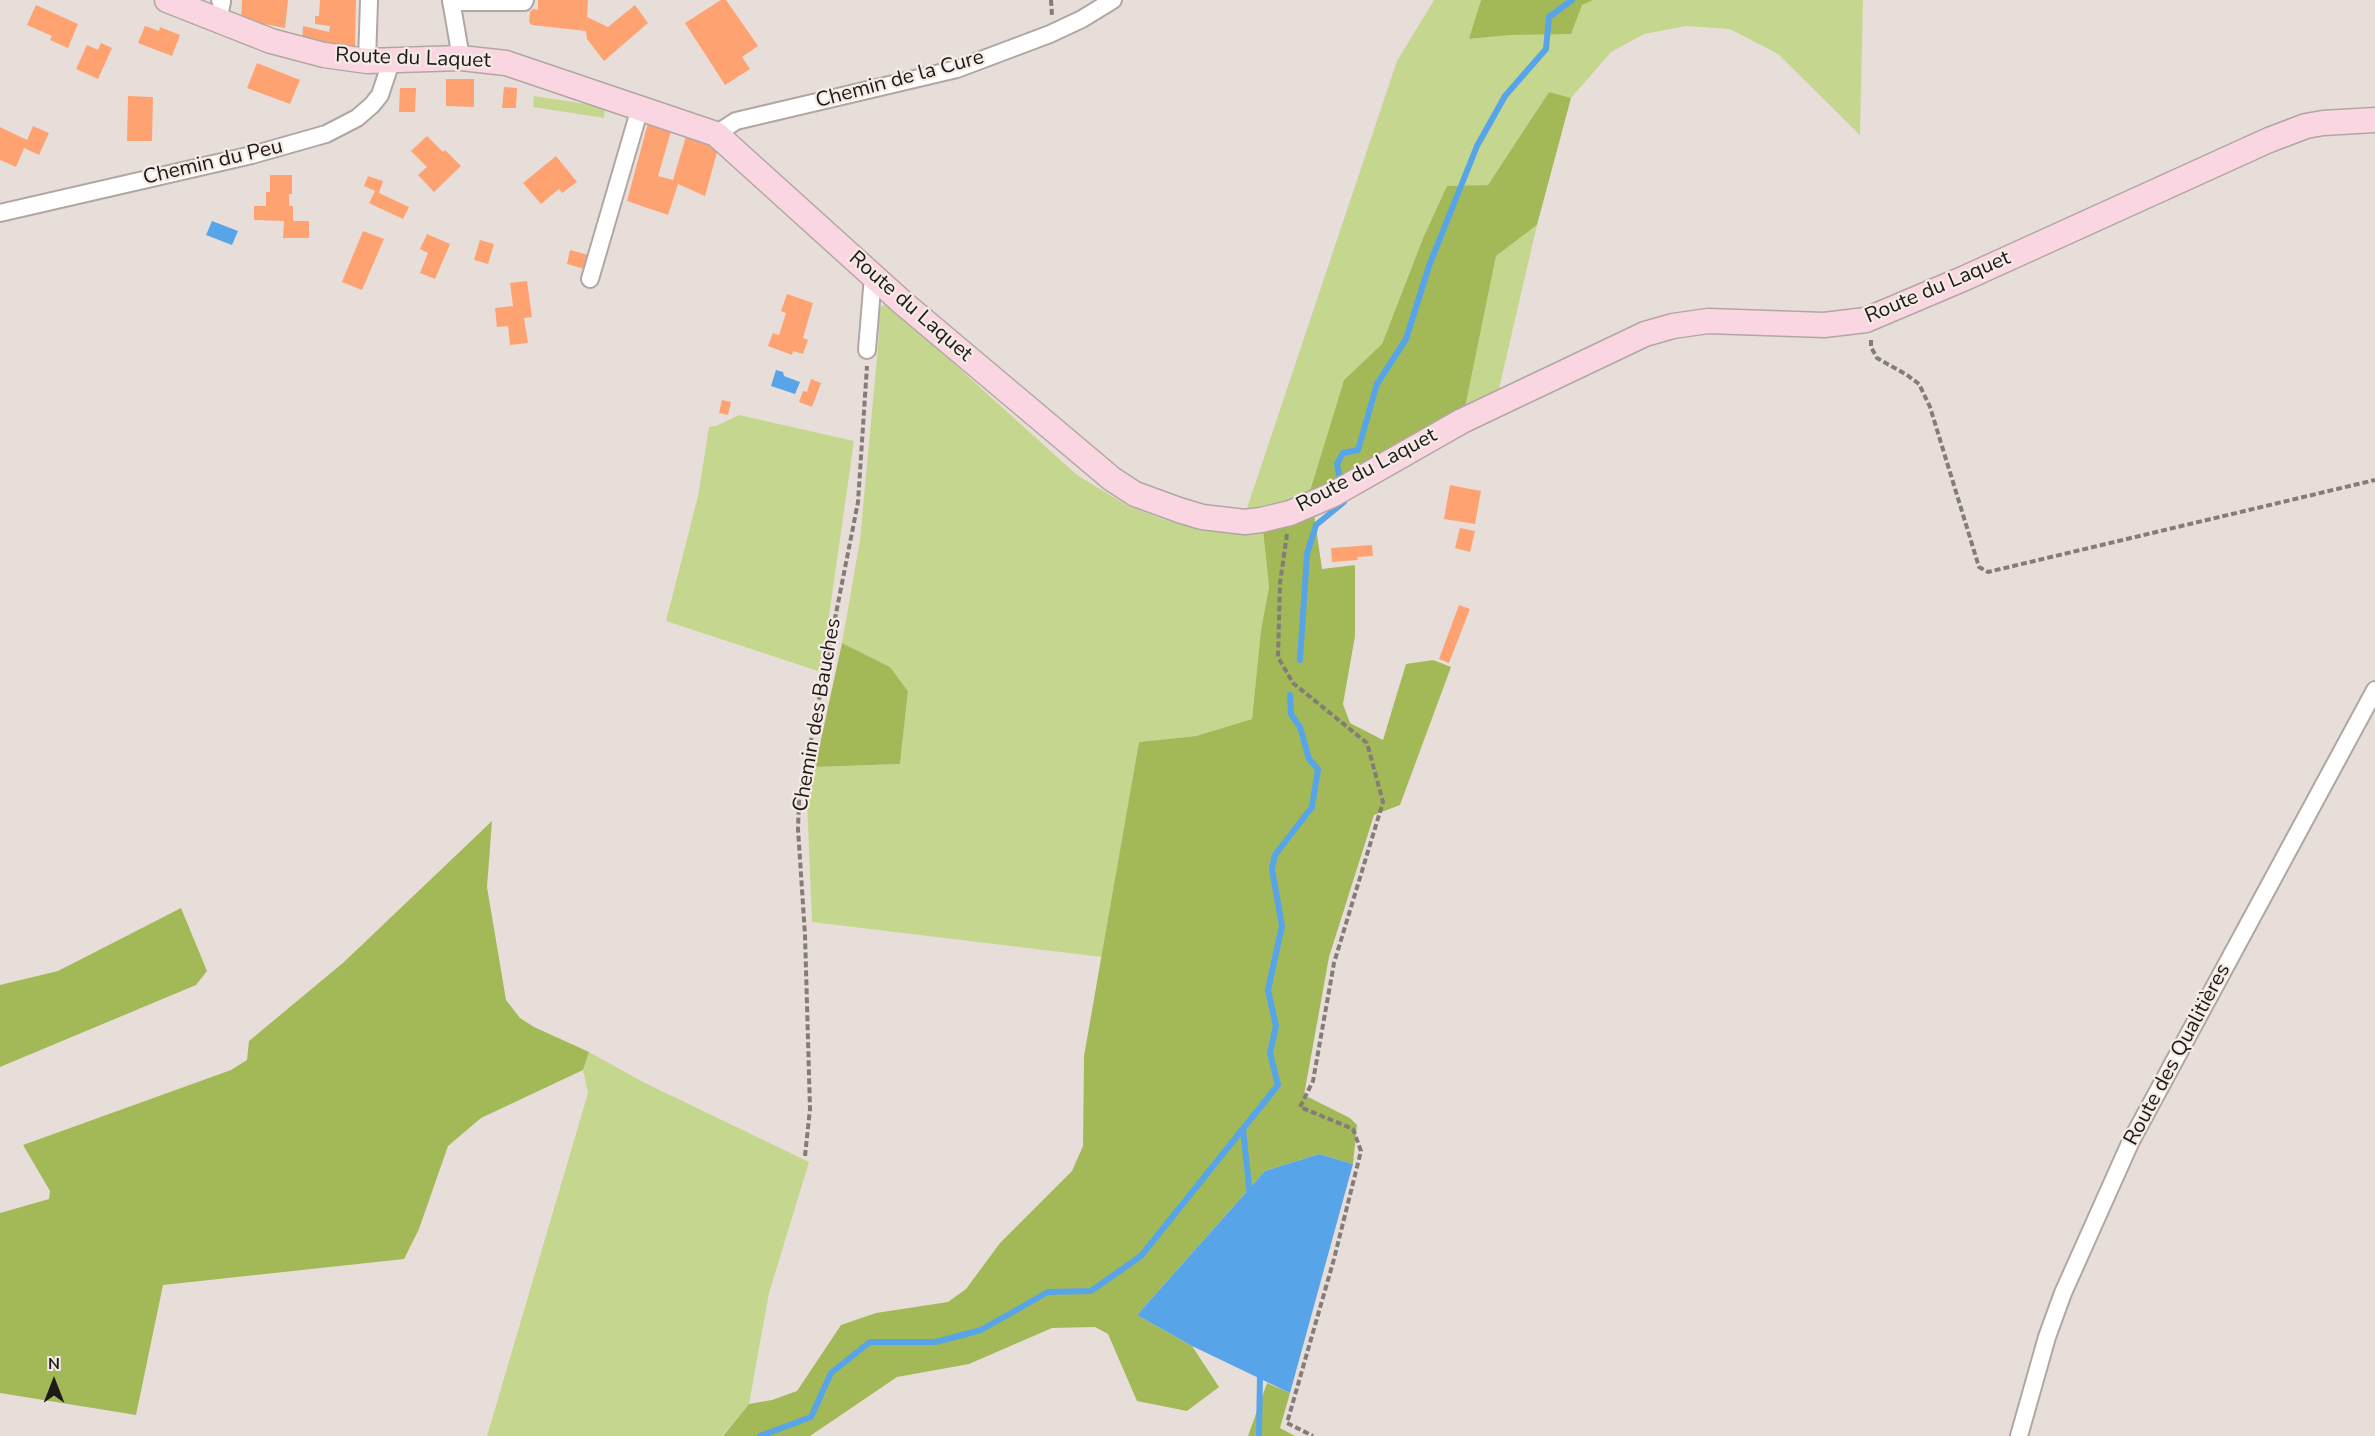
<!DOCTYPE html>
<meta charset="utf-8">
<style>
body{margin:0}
#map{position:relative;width:2375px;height:1436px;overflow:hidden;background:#e8ded9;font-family:"Nunito Sans",sans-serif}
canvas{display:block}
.north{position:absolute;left:24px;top:1352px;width:60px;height:60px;-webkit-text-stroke:4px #f5ebe6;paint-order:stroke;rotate:0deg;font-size:16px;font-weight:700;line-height:24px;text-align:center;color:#1e1a18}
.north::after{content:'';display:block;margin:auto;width:21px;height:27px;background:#1e1a18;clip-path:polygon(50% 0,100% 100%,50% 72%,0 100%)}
</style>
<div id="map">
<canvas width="2375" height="1436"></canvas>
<div class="north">N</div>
</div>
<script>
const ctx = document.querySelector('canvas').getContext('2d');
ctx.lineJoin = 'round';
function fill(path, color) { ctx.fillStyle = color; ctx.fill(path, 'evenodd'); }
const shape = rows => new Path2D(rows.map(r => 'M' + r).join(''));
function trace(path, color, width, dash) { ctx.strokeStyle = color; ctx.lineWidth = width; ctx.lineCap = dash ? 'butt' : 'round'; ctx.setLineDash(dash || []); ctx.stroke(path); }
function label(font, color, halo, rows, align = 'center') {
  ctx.font = font + ' "Nunito Sans",sans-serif'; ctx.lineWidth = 4.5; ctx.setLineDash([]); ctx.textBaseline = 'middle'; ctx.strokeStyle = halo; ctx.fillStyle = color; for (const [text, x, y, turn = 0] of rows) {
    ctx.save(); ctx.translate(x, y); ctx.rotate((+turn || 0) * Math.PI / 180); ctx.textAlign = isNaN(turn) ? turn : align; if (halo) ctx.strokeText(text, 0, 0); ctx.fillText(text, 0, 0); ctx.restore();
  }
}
const green = shape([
 [1434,0,1481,0,1470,39,1510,35,1593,0,1863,0,1860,135,1778,54,1730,29,1686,26,1644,34,1611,52,1571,98,1549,93,1488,185,1447,187,1423,238,1382,344,1344,380,1309,494,1271,507,1247,508,1397,61],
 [534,96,605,107,604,118,533,107],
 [1537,225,1498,393,1465,408,1496,256],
 [887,303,1077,475,1128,506,1165,520,1215,531,1263,530,1269,587,1261,630,1252,719,1196,736,1139,742,1102,957,812,922,807,801,815,767,900,764,908,691,890,667,842,643,860,540,879,336,879,308],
 [739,415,854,441,821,672,666,621,698,496,709,427,716,426],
 [589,1052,643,1082,809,1162,769,1293,749,1404,722,1436,487,1436,588,1093,583,1070]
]);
const forest = shape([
 [1481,0,1593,0,1582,5,1571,34,1510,35,1469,39],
 [1549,92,1571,98,1537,225,1496,256,1465,408,1309,494,1344,380,1382,344,1423,238,1447,186,1488,185],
 [1314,514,1322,569,1355,565,1355,636,1343,704,1350,723,1383,740,1406,664,1433,660,1451,667,1400,805,1374,815,1329,957,1304,1095,1350,1118,1357,1125,1353,1164,1319,1154,1265,1171,1137,1315,1192,1346,1219,1387,1187,1411,1137,1401,1108,1334,1095,1327,1052,1328,969,1364,897,1377,810,1436,723,1436,749,1404,772,1400,797,1391,841,1325,876,1313,948,1302,966,1289,1000,1243,1072,1171,1083,1146,1084,1056,1139,742,1196,736,1252,719,1261,630,1269,587,1263,530],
 [842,643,890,667,908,691,900,764,815,767],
 [492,821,487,887,506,1000,520,1018,534,1027,589,1052,583,1070,481,1118,448,1146,419,1229,404,1259,163,1285,136,1415,0,1393,0,1213,49,1199,50,1191,23,1145,231,1070,247,1060,249,1041,344,962],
 [181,908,207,971,196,985,0,1067,0,985,58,971],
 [1267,1383,1290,1393,1280,1428,1295,1436,1248,1436]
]);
const water = shape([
 [212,221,238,231,232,245,206,235],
 [776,370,783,372,784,376,800,382,795,394,771,386],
 [1319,1154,1353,1164,1290,1393,1192,1346,1137,1315,1265,1171]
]);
const stream = shape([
 [1341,485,1337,464,1343,453,1358,450,1377,384,1406,339,1429,266,1477,146,1505,96,1546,49,1549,17,1572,0],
 [1300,660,1307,554,1316,525,1344,502,1343,495],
 [1243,1129,1250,1196],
 [760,1436,811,1417,831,1373,870,1342,936,1342,981,1330,1048,1292,1091,1291,1141,1256,1278,1085,1270,1053,1276,1026,1268,990,1282,926,1272,869,1275,855,1312,807,1318,769,1309,759,1300,727,1291,714,1290,695],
 [1259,1436,1260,1374]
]);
const building = shape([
 [242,0,288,0,285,28,264,24,262,27,241,22],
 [320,0,356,0,355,50,302,40,303,26,329,32,330,26,315,24,315,16,319,16],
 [538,0,588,0,587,17,608,27,635,5,648,23,604,61,587,39,586,31,532,25,529,22,530,12,533,9,538,10],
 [721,0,726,0,758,46,742,57,750,69,725,85,685,23],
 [36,5,78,24,68,48,50,40,52,36,27,25],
 [145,26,159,31,160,27,180,35,172,56,138,43],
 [101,43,112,48,98,79,76,69,87,45,98,50],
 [257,63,300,80,290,104,247,88],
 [446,79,474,79,474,107,446,106],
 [504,87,517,88,516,108,502,108],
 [400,88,416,88,415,112,399,112],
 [128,96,153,97,152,141,127,141],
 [648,123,672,128,658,176,673,180,687,133,719,145,705,196,678,184,668,215,627,201],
 [33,126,49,133,39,155,24,148,16,167,0,160,0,127,27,140],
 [427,136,443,152,445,150,461,166,434,192,418,175,427,167,411,151],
 [556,156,577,182,562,193,559,189,541,204,523,183],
 [270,175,292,175,292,194,289,194,289,206,293,206,293,221,309,221,309,238,283,238,284,221,254,220,254,206,266,206,266,192,270,192],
 [368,176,383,181,379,193,409,207,403,219,369,203,375,191,364,186],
 [363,231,384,239,362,290,342,282],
 [427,234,450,244,435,279,420,273,428,253,420,249],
 [480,240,494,244,488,264,474,260],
 [570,250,592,256,588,270,567,264],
 [527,281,532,317,524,318,528,343,510,345,508,326,497,327,495,308,513,306,510,283],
 [787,294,813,303,803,338,808,340,803,354,793,351,792,355,768,346,773,333,779,335,786,313,781,311],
 [811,379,821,383,812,407,799,402,803,391,807,392],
 [722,400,731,402,728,415,719,413],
 [1450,485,1481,491,1475,524,1444,519],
 [1460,528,1475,531,1470,552,1455,548],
 [1372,545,1373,556,1357,557,1358,560,1332,562,1331,548],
 [1459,605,1470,609,1449,663,1439,659]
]);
const path = shape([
 [1051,0,1052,16],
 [1871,340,1871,347,1877,358,1907,375,1919,384,1930,407,1979,567,1988,572,2375,480],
 [1287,534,1280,583,1278,657,1293,683,1367,743,1383,802,1334,963,1313,1081,1300,1107,1353,1129,1361,1151,1334,1259,1287,1423,1313,1436],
 [805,1156,810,1109,805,935,798,829,799,801,858,502,867,366]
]);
const street = shape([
 [451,0,461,58],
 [451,2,524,2,525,0],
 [218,20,222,2,220,0],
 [367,61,369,1],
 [716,134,736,121,957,69,1050,34,1082,19,1113,0],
 [0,213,252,155,326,134,357,118,372,105,380,95,391,62],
 [590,279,640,108],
 [867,350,873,276],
 [2019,1436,2047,1337,2063,1293,2131,1141,2375,690]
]);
const secondary = shape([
 [167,0,271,41,324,55,367,61,461,58,506,63,716,134,903,303,1112,479,1135,494,1179,510,1202,517,1245,522,1261,520,1290,513,1332,495,1462,421,1645,334,1673,326,1708,321,1824,325,1866,320,1965,278,2269,140,2306,126,2323,123,2375,120]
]);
const streetNames = [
 ["Route du Laquet",413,59,2],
 ["Chemin de la Cure",900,80,-15],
 ["Chemin du Peu",213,163,-13],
 ["Route du Laquet",1938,288,-23],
 ["Route du Laquet",910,307,41],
 ["Route du Laquet",1367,471,-28],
 ["Chemin des Bauches",818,715,-80],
 ["Route des Qualitières",2178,1055,-62]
];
fill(green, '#c5d78e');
fill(forest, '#a3b957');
fill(water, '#58a4e9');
trace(stream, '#58a4e9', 6);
fill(building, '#fea272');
trace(street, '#b1a7a2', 20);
trace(secondary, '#b1a7a2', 27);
trace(path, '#837c79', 4, [6, 3]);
trace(street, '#fff', 16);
trace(secondary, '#fad6e2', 24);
label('21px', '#1e1a18', '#f5ebe6', streetNames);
</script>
